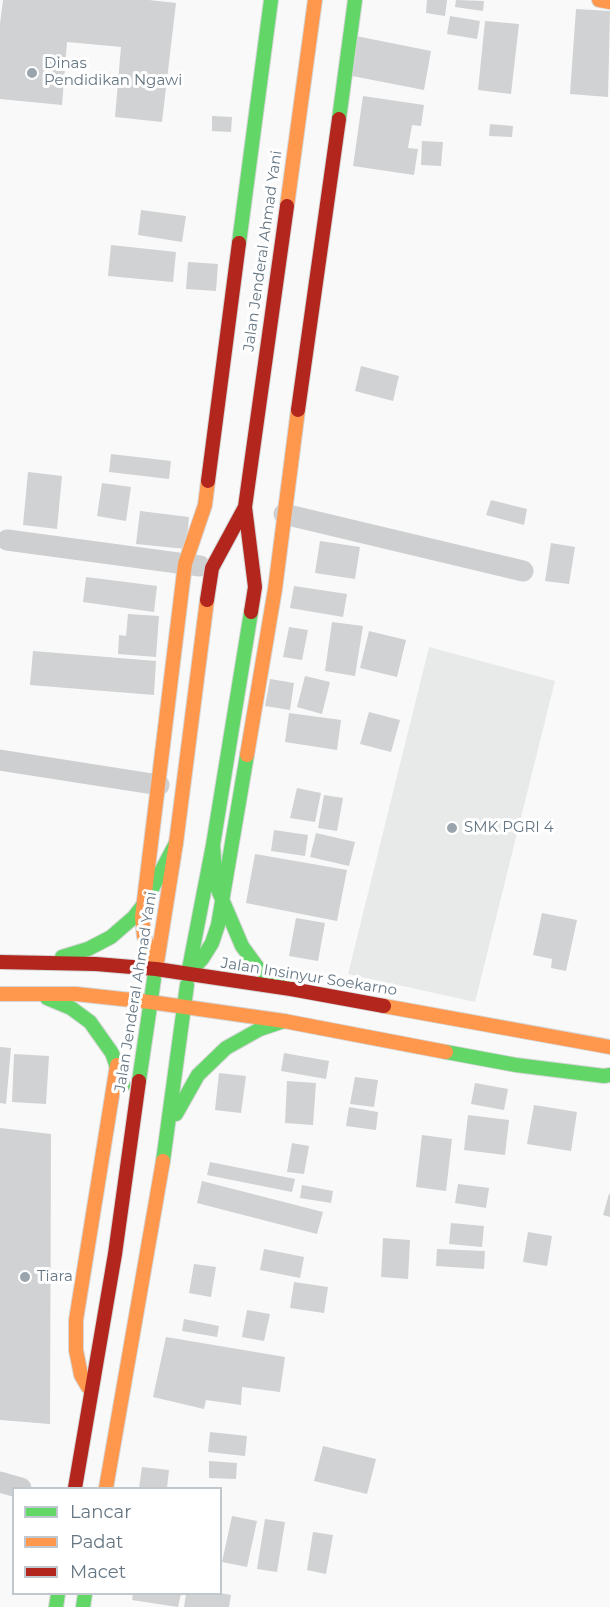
<!DOCTYPE html>
<style>
body{margin:0}
#map{position:relative;width:610px;height:1607px;overflow:hidden;background:#f9f9f9;font-family:Montserrat,sans-serif}
canvas{display:block}
.legend{position:absolute;left:12px;top:1487px;width:210px;height:108px;box-sizing:border-box;background:#fff;border:2px solid #c1c8cd;margin:0;padding:8px 10px;list-style:none;font-size:18px;color:#657683}
.legend li{display:flex;align-items:center;gap:12px;height:30px}
.legend b{width:30px;border:2px solid #c1c8cd}
</style>
<div id="map">
<canvas width="610" height="1607"></canvas>
<ul class="legend">
<li><b style="height:8px;background:#63d668"></b>Lancar</li>
<li><b style="height:8px;background:#ff974d"></b>Padat</li>
<li><b style="height:8px;background:#b3261e"></b>Macet</li>
</ul>
</div>
<script>
const ctx = document.querySelector('canvas').getContext('2d');
ctx.lineJoin = 'round';
function fill(path, color) { ctx.fillStyle = color; ctx.fill(path, 'evenodd'); }
const shape = rows => new Path2D(rows.map(r => 'M' + r).join(''));
function trace(path, color, width, dash) { ctx.strokeStyle = color; ctx.lineWidth = width; ctx.lineCap = dash ? 'butt' : 'round'; ctx.setLineDash(dash || []); ctx.stroke(path); }
function label(font, color, halo, rows, align = 'center') {
  ctx.font = font + ' Montserrat,sans-serif'; ctx.lineWidth = 6; ctx.setLineDash([]); ctx.textBaseline = 'middle'; ctx.strokeStyle = halo; ctx.fillStyle = color; for (const [text, x, y, turn = 0] of rows) {
    ctx.save(); ctx.translate(x, y); ctx.rotate((+turn || 0) * Math.PI / 180); ctx.textAlign = isNaN(turn) ? turn : align; if (halo) ctx.strokeText(text, 0, 0); ctx.fillText(text, 0, 0); ctx.restore();
  }
}
const built = shape([
 [429,647,555,681,475,1002,348,974]
]);
const building = shape([
 [3,0,149,0,176,3,162,122,115,117,121,47,67,42,62,105,0,99,0,24],
 [427,0,447,0,445,16,426,13],
 [456,0,484,1,483,11,455,7],
 [576,9,610,11,608,97,570,94],
 [450,16,480,21,477,39,447,34],
 [485,21,519,24,511,94,478,90],
 [356,36,431,51,424,90,347,75],
 [363,96,424,105,421,126,412,125,408,148,418,149,414,175,353,166],
 [212,116,232,117,231,132,212,131],
 [490,124,513,126,512,137,489,136],
 [422,141,443,142,441,166,421,165],
 [141,210,186,216,182,242,138,235],
 [111,245,176,252,173,282,108,276],
 [188,262,218,264,216,291,186,289],
 [361,366,399,376,393,401,355,391],
 [111,454,171,461,169,479,109,472],
 [28,472,62,476,57,529,23,525],
 [102,483,131,487,126,521,97,516],
 [491,500,527,509,524,525,486,515],
 [140,511,189,517,186,549,136,544],
 [320,541,360,547,355,579,315,573],
 [551,543,575,547,569,584,545,581],
 [86,577,157,586,154,612,83,602],
 [294,586,347,594,343,617,290,608],
 [128,614,159,616,156,657,118,654,119,635,126,636],
 [332,622,363,626,355,676,325,671],
 [289,627,308,630,302,660,283,657],
 [369,631,406,640,397,677,360,668],
 [33,651,156,661,154,695,30,685],
 [305,676,330,682,322,714,297,707],
 [270,679,294,683,290,710,265,706],
 [369,712,400,720,391,752,360,744],
 [289,713,341,720,337,750,285,742],
 [297,788,321,793,315,822,290,818],
 [324,795,343,798,337,831,318,828],
 [274,830,308,835,305,856,271,851],
 [316,833,355,842,349,866,310,857],
 [255,854,347,870,337,921,246,903],
 [542,913,577,920,566,971,551,968,552,959,533,955],
 [296,918,325,923,318,961,289,956],
 [0,1047,11,1048,6,1104,0,1103],
 [284,1053,329,1061,326,1079,281,1071],
 [14,1054,49,1056,46,1104,12,1102],
 [219,1073,246,1076,241,1113,215,1110],
 [355,1077,378,1080,374,1107,350,1104],
 [287,1081,316,1083,313,1125,285,1123],
 [475,1083,508,1089,504,1110,471,1104],
 [534,1105,577,1112,571,1151,527,1144],
 [349,1107,378,1112,376,1130,346,1126],
 [468,1115,509,1120,505,1155,464,1150],
 [0,1128,51,1134,50,1424,0,1420],
 [422,1135,452,1139,446,1191,416,1187],
 [292,1143,309,1146,304,1174,287,1172],
 [210,1162,295,1179,292,1192,207,1175],
 [202,1181,323,1212,317,1234,197,1203],
 [458,1184,489,1188,486,1208,455,1203],
 [302,1185,333,1191,331,1203,300,1198],
 [609,1194,610,1194,610,1217,603,1215],
 [451,1223,484,1226,482,1247,449,1244],
 [528,1232,552,1236,547,1266,523,1262],
 [383,1238,410,1240,408,1279,381,1277],
 [264,1249,304,1257,300,1278,260,1270],
 [437,1249,485,1251,484,1269,436,1266],
 [194,1264,216,1267,211,1297,189,1293],
 [294,1282,328,1287,324,1313,290,1308],
 [247,1310,270,1314,264,1341,242,1337],
 [184,1319,219,1326,217,1337,182,1331],
 [166,1337,285,1357,280,1392,242,1387,241,1405,206,1400,204,1409,153,1397],
 [210,1432,247,1436,245,1456,208,1452],
 [323,1446,376,1459,367,1494,314,1481],
 [209,1461,237,1463,236,1479,209,1478],
 [142,1467,169,1470,167,1488,139,1488],
 [232,1516,257,1521,247,1567,222,1562],
 [265,1519,285,1522,277,1572,257,1569],
 [313,1532,333,1535,326,1574,307,1570],
 [220,1593,231,1595,229,1607,184,1607,186,1594],
 [133,1594,181,1594,178,1607,132,1600]
]);
const street = shape([
 [284,514,523,571],
 [7,540,200,566],
 [0,760,159,785],
 [0,1482,21,1488]
]);
const fast = shape([
 [339,119,355,0],
 [239,243,271,0],
 [213,845,216,885,242,946,258,968,288,987],
 [62,957,88,949,111,937,134,917,144,904,176,843],
 [188,974,202,959,212,943,218,925,247,755],
 [188,974,213,845,251,612],
 [47,998,71,1008,90,1022,112,1053,123,1085],
 [446,1052,516,1065,604,1076,610,1075],
 [139,1081,154,979],
 [176,1114,198,1075,226,1048,260,1029,284,1021],
 [163,1161,187,985],
 [56,1607,58,1594],
 [83,1607,85,1594]
]);
const slow = shape([
 [599,0,610,2],
 [287,206,315,0],
 [247,755,275,589,298,410],
 [156,969,144,936,142,917,185,564,205,505,208,481],
 [156,969,176,843,207,600],
 [0,994,76,994,150,1002,284,1021,446,1052],
 [384,1006,610,1047],
 [88,1387,81,1375,76,1350,76,1320,117,1065],
 [106,1488,163,1161]
]);
const jam = shape([
 [298,410,339,119],
 [208,481,239,243],
 [207,600,212,568,245,507],
 [251,612,255,587,245,507,287,206],
 [0,962,96,964,156,969,291,989,384,1006],
 [75,1488,115,1254,139,1081]
]);
const markers = [
 [32,73,6,"#99a4ac"],
 [452,828,6,"#99a4ac"],
 [25,1277,6,"#99a4ac"]
];
const poiNames = [
 ["Dinas",44,64],
 ["Pendidikan Ngawi",44,81],
 ["SMK PGRI 4",464,828],
 ["Tiara",37,1277]
];
const streetNames = [
 ["Jalan Jenderal Ahmad Yani",263,251,-82],
 ["Jalan Insinyur Soekarno",309,977,9],
 ["Jalan Jenderal Ahmad Yani",136,992,-81]
];
fill(built, '#e8e9e9');
fill(building, '#d0d2d3');
trace(fast, '#d5d6d7', 16);
trace(slow, '#d5d6d7', 16);
trace(jam, '#d5d6d7', 16);
trace(street, '#cecfd0', 21);
trace(fast, '#63d668', 14);
trace(slow, '#ff974d', 14);
trace(jam, '#b3261e', 14);
for (const [x, y, r, color] of markers) { const dot = new Path2D(); dot.arc(x, y, r, 0, 2 * Math.PI); ctx.fillStyle = color; ctx.fill(dot); trace(dot, '#fff', 2); }
label('15px', '#657683', '#fff', poiNames, 'left');
label('15px', '#657683', '#fff', streetNames);
</script>
